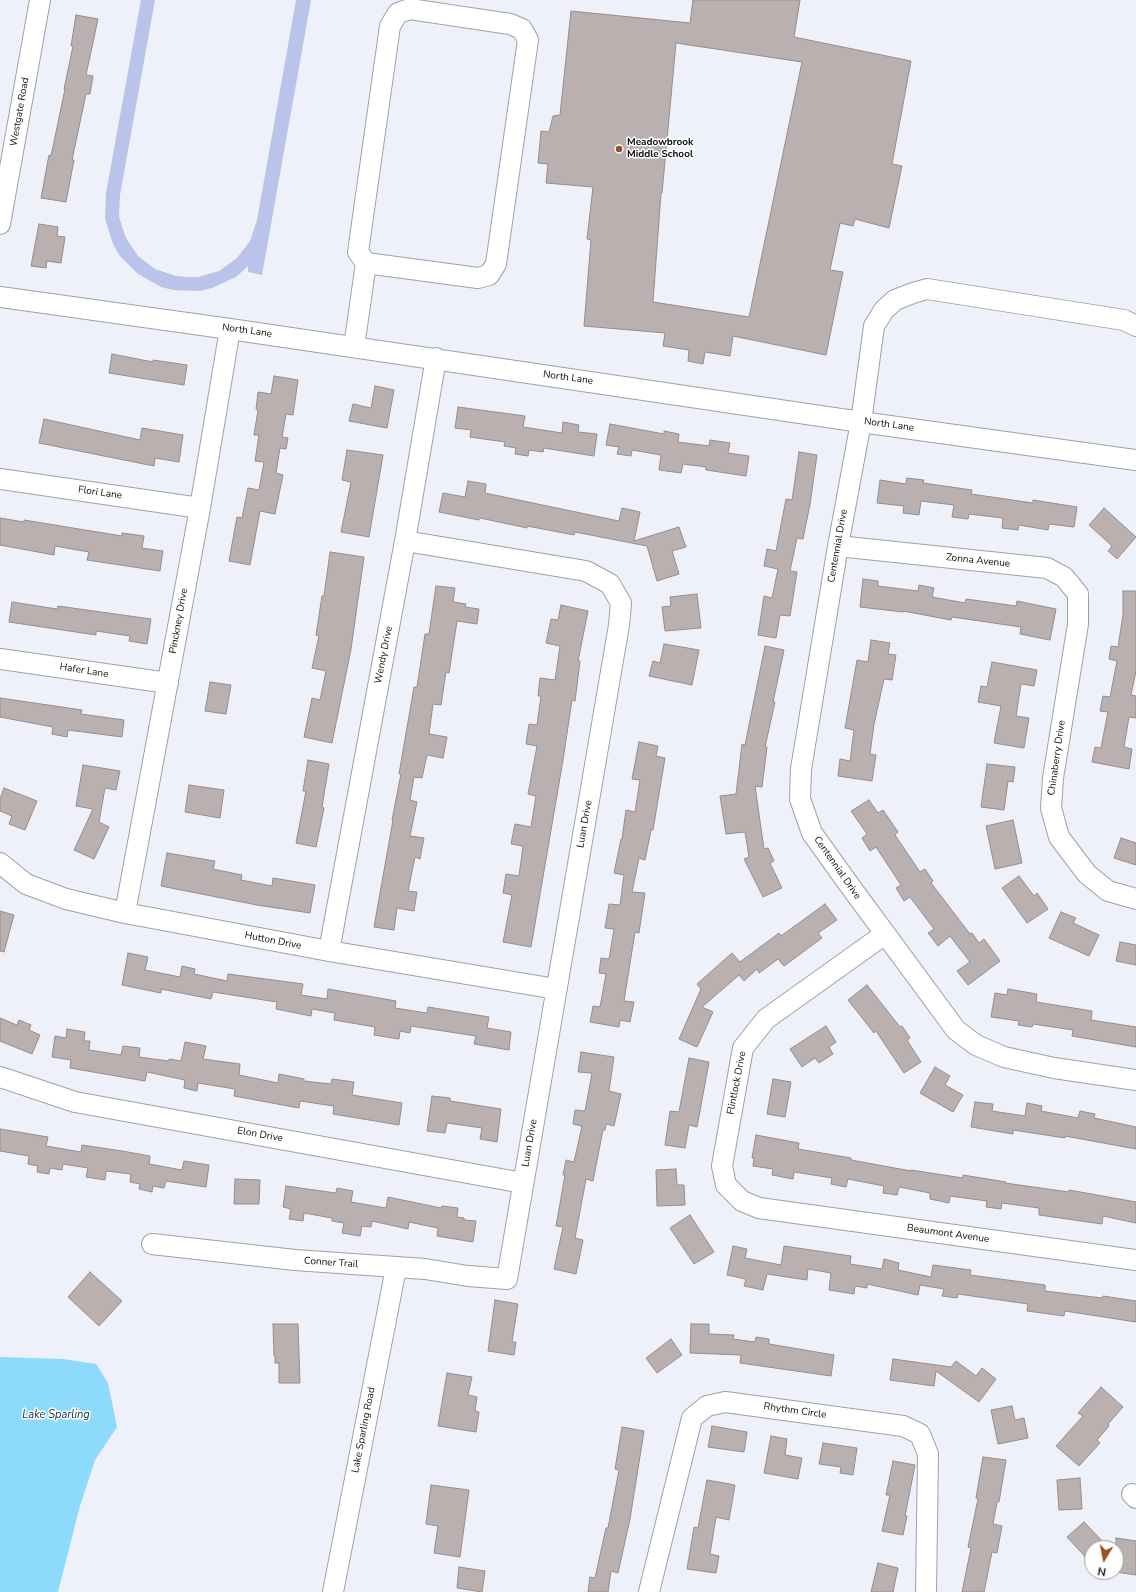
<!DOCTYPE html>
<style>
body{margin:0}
#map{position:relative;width:1136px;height:1592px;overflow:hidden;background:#eef1f9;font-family:"Nunito Sans",sans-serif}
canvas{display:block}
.north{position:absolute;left:1084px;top:1540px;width:40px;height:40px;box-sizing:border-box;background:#fefefe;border:1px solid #9e9e9f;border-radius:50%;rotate:190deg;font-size:11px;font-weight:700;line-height:16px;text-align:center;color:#0e0e11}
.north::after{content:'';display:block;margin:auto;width:14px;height:18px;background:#965124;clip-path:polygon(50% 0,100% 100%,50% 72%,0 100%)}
</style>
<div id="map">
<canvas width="1136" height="1592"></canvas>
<div class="north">N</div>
</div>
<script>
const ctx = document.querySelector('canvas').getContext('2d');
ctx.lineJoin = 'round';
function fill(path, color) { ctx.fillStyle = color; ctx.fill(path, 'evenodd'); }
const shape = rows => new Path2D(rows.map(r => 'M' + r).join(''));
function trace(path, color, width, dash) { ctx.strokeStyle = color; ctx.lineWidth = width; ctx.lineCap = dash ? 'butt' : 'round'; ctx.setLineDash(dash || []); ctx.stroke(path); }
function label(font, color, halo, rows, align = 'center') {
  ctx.font = font + ' "Nunito Sans",sans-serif'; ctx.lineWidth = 3; ctx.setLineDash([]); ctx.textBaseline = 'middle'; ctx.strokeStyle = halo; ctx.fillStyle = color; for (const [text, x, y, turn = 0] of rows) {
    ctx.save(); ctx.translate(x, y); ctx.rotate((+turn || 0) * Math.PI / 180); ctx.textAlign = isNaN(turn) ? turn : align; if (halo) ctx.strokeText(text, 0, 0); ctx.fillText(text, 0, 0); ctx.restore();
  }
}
const green = shape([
 [141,0,155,0,120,195,119,217,126,238,138,256,155,269,176,276,187,277,198,277,219,271,237,258,250,241,257,220,296,0,311,0,262,275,248,272,248,266,236,277,212,288,200,291,173,290,161,287,138,274,119,255,113,244,105,219,106,193]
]);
const water = shape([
 [0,1357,63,1359,96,1364,108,1383,117,1427,95,1460,80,1506,58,1592,0,1592]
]);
const building = shape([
 [693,0,800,0,794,37,911,61,892,164,902,166,889,228,855,219,853,226,840,223,830,270,843,272,826,355,733,336,730,356,705,352,703,364,688,361,689,350,663,346,665,333,584,326,591,240,587,239,593,187,546,183,548,164,538,163,541,131,549,132,553,116,560,115,571,11,690,23,693,0],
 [676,43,802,62,749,317,653,302,661,193,662,193,676,43],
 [76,15,98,19,86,75,93,76,90,94,86,94,72,160,74,160,66,202,41,198,49,155,51,156,65,89,64,89,73,46,71,46,76,15],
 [39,224,58,227,57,236,65,237,61,263,47,261,46,268,31,266,39,224],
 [112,354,153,362,153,360,187,365,184,385,109,373,112,354],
 [274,376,298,380,293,415,286,414,282,437,288,438,286,449,280,448,276,473,283,475,275,514,260,511,250,565,229,561,237,517,242,518,248,488,259,490,264,462,255,461,259,435,254,435,258,410,256,409,258,392,271,394,274,376],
 [375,386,394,390,387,428,349,421,353,404,371,408,375,386],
 [458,407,525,416,523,427,562,433,563,422,579,425,578,432,597,434,594,456,544,448,543,452,529,450,528,456,515,454,516,448,504,446,505,442,470,437,471,430,455,428,458,407],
 [44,419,140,440,142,428,183,435,179,462,155,458,154,466,39,443,44,419],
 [610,424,664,434,664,431,679,434,678,442,709,446,710,440,730,443,728,453,749,456,746,476,706,470,706,467,683,464,681,473,659,470,661,455,632,450,631,456,617,454,619,447,606,445,610,424],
 [347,450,383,455,369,537,341,532,351,482,342,480,347,450],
 [799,452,817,455,810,504,803,539,797,538,790,571,797,572,790,616,780,615,776,638,758,635,764,596,772,598,778,569,764,566,767,549,776,551,786,499,792,500,799,452],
 [907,478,924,480,923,483,972,490,971,494,1033,503,1033,500,1077,507,1074,527,1049,524,1048,530,1019,525,1018,530,1002,528,1003,518,969,514,968,519,952,517,954,505,921,501,919,515,903,513,904,506,877,503,880,480,906,484,907,478],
 [468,481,486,484,485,493,619,521,622,508,640,512,634,541,679,527,686,547,672,551,679,574,657,581,647,546,575,532,574,535,527,526,527,528,480,518,479,520,439,512,443,493,465,497,468,481],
 [1104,508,1136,537,1117,559,1108,551,1112,546,1089,525,1104,508],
 [0,518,24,522,24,520,122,536,122,533,144,536,142,548,163,551,160,571,87,560,89,552,55,546,54,555,0,545,0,518],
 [330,552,364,557,351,649,332,743,304,737,312,698,320,700,326,671,312,668,319,636,316,635,322,596,324,596,330,552],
 [863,579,878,581,878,586,918,591,919,585,934,588,932,597,965,603,966,599,1016,606,1017,601,1056,609,1050,640,1020,634,1021,627,952,617,951,620,903,611,903,612,860,607,863,579],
 [436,586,455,588,453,602,466,604,465,607,479,609,477,624,457,621,449,673,446,672,441,705,433,704,429,734,447,737,443,758,427,755,422,778,414,777,410,800,417,802,410,836,424,838,420,859,415,857,408,891,417,892,414,911,397,908,394,930,374,927,393,820,392,820,401,774,399,774,414,687,417,687,425,634,429,634,436,586],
 [1123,591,1136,591,1136,671,1131,695,1136,696,1136,718,1129,717,1124,747,1132,749,1129,769,1092,762,1095,747,1101,748,1108,712,1100,711,1103,696,1110,697,1117,661,1109,659,1111,646,1118,647,1123,615,1123,591],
 [697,594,701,628,665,631,662,607,671,606,670,597,697,594],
 [12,602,57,609,58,606,151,619,147,644,129,641,130,636,96,631,96,635,9,622,12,602],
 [561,605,588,611,578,661,580,661,575,701,572,700,563,760,531,947,503,942,512,895,503,893,506,874,519,876,523,846,511,844,515,824,531,827,536,796,528,794,537,746,526,744,529,724,537,725,541,696,538,696,540,678,555,680,560,646,546,643,551,619,558,620,561,605],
 [871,640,890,643,888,654,896,655,892,680,884,679,874,724,870,754,876,755,872,781,838,776,840,759,850,761,854,730,845,728,857,660,868,662,871,640],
 [664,644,699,650,692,685,649,676,653,661,660,663,664,644],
 [765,646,784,650,773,702,775,702,765,747,767,747,762,787,755,786,764,849,768,848,774,861,770,863,782,888,763,897,744,859,749,857,745,832,726,834,720,796,736,794,742,744,745,745,765,646],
 [992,662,1037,670,1034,686,1021,684,1016,716,1029,718,1024,748,994,743,1001,706,978,702,981,686,987,687,992,662],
 [210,682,231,685,226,714,205,711,210,682],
 [0,698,82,710,81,714,124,720,122,737,68,730,67,737,52,734,53,727,0,717,0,698],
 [639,742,658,746,656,756,665,758,653,830,651,830,645,860,639,858,632,892,645,893,639,933,635,932,624,1001,634,1002,630,1022,620,1020,619,1027,590,1022,593,1006,600,1007,606,974,599,973,601,958,609,959,614,929,605,928,609,904,620,905,624,875,614,873,621,839,622,839,626,810,635,812,640,780,632,779,639,742],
 [308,760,329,764,322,807,324,808,316,847,296,843,306,791,303,791,308,760],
 [987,764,1015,767,1013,782,1008,781,1004,810,981,807,987,764],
 [83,765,120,771,116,790,105,788,99,822,109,827,94,859,74,850,93,809,76,806,83,765],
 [189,785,224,790,220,818,185,812,189,785],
 [4,788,37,801,25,830,9,824,12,816,0,811,0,799,4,788],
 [869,800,878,813,883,810,898,832,895,835,920,872,925,869,933,881,931,883,970,934,972,933,979,943,984,939,1000,961,968,985,957,971,970,962,950,936,938,946,928,933,934,929,910,897,904,901,896,888,901,885,876,847,870,851,862,838,867,834,851,811,869,800],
 [1013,820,1022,863,995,869,986,826,1013,820],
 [1121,838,1136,843,1136,865,1114,858,1121,838],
 [167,853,215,861,213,869,242,875,241,880,272,886,273,878,315,885,310,913,257,905,161,886,167,853],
 [1019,876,1034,896,1037,893,1048,909,1027,923,1002,888,1019,876],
 [825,904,837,920,818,933,822,938,784,966,778,959,759,973,757,969,744,981,739,975,702,1007,713,1012,697,1047,679,1039,701,989,697,984,732,953,740,962,779,933,781,936,825,904],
 [0,911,14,915,4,952,0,951,0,911],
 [1061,912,1076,918,1073,923,1099,935,1089,956,1049,938,1061,912],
 [1120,942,1136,945,1136,965,1116,961,1120,942],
 [128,953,148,957,145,970,180,977,182,966,195,969,194,974,227,981,228,974,303,984,301,995,327,999,328,989,396,1001,395,1008,427,1013,428,1007,489,1017,487,1028,511,1032,509,1050,474,1044,476,1036,411,1026,410,1033,400,1031,399,1039,374,1035,375,1027,334,1020,335,1013,312,1009,311,1016,276,1009,277,1002,213,992,211,999,161,989,161,993,122,985,128,953],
 [867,985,900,1027,902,1026,910,1038,907,1040,921,1062,904,1073,876,1031,874,1033,848,1000,867,985],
 [1008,989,1037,994,1036,1002,1092,1011,1091,1020,1136,1027,1136,1047,1072,1036,1073,1030,1033,1024,1032,1027,1018,1025,1019,1021,991,1017,995,993,1007,995,1008,989],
 [0,1018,17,1025,19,1020,31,1025,29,1030,40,1035,32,1054,0,1041,0,1018],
 [826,1026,836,1042,829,1047,833,1054,819,1063,815,1058,802,1067,790,1049,826,1026],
 [67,1029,85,1032,84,1041,90,1041,89,1050,121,1055,123,1046,140,1048,139,1057,169,1061,169,1059,181,1061,185,1042,206,1046,203,1059,240,1064,239,1075,278,1083,279,1074,304,1079,304,1081,331,1084,332,1079,354,1082,352,1095,402,1103,399,1125,333,1114,334,1106,300,1101,299,1108,234,1096,235,1089,198,1083,197,1091,184,1088,185,1080,147,1072,145,1081,70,1068,71,1060,52,1057,55,1036,66,1038,67,1029],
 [581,1052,614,1057,609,1091,621,1094,614,1126,606,1124,605,1130,603,1130,593,1181,586,1179,575,1238,583,1240,576,1274,554,1269,563,1227,556,1226,565,1175,563,1175,566,1160,574,1162,582,1126,573,1124,575,1110,585,1111,592,1073,578,1072,581,1052],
 [689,1058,709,1062,697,1127,689,1125,685,1148,665,1145,670,1111,679,1112,689,1058],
 [935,1067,950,1076,945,1085,963,1095,953,1112,920,1093,935,1067],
 [773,1079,791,1082,785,1117,767,1114,773,1079],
 [432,1096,450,1098,450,1101,501,1109,497,1142,480,1139,482,1128,447,1123,445,1133,427,1131,432,1096],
 [975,1102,993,1104,992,1111,1025,1116,1027,1103,1042,1106,1041,1111,1078,1118,1080,1111,1095,1114,1094,1118,1136,1127,1136,1149,1065,1136,1065,1138,1013,1130,1013,1134,971,1127,975,1102],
 [0,1129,48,1137,46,1146,81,1152,82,1145,122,1151,150,1156,149,1164,182,1170,184,1161,209,1165,206,1187,166,1181,164,1188,153,1186,152,1192,139,1189,140,1184,130,1182,131,1174,106,1171,105,1180,86,1177,88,1168,63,1164,62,1170,50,1168,49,1174,37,1172,38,1166,28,1164,29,1156,0,1151,0,1129],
 [756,1135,799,1143,798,1149,851,1158,851,1160,911,1171,911,1170,963,1178,963,1175,1006,1182,1005,1183,1069,1192,1069,1190,1136,1202,1136,1223,1103,1216,1102,1224,1039,1215,1039,1208,1002,1203,1001,1209,986,1207,987,1201,950,1196,949,1203,930,1199,930,1193,899,1187,897,1195,883,1193,884,1186,848,1179,846,1187,831,1184,832,1178,794,1172,793,1179,772,1175,773,1169,753,1166,754,1158,752,1158,756,1135],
 [676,1169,677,1185,684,1185,685,1205,657,1206,656,1170,676,1169],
 [235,1179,260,1180,259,1204,234,1204,235,1179],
 [286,1186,336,1193,337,1188,353,1191,351,1202,386,1208,388,1197,441,1208,442,1206,458,1208,457,1217,464,1218,464,1220,476,1221,473,1242,437,1236,438,1228,409,1222,408,1229,372,1221,371,1227,362,1226,360,1236,342,1233,344,1223,332,1221,332,1218,304,1213,303,1221,289,1219,291,1209,283,1207,286,1186],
 [690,1215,714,1252,694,1264,670,1228,690,1215],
 [733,1246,747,1249,745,1258,781,1265,784,1246,851,1256,850,1264,882,1269,884,1259,899,1263,898,1270,931,1277,933,1265,971,1270,970,1275,1045,1285,1045,1291,1102,1298,1103,1296,1136,1301,1136,1322,1065,1311,1064,1316,1027,1311,1028,1304,958,1294,957,1298,942,1296,944,1289,920,1285,918,1295,867,1284,867,1288,855,1286,854,1294,829,1290,831,1273,808,1269,807,1280,767,1274,763,1290,744,1286,746,1279,727,1275,733,1246],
 [90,1272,122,1301,99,1326,68,1297,90,1272],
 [495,1300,518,1304,512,1342,516,1342,514,1355,488,1351,495,1300],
 [273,1324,298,1324,300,1383,279,1383,279,1363,275,1363,275,1356,274,1356,273,1324],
 [691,1324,709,1324,709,1334,734,1335,733,1339,755,1342,756,1337,769,1339,769,1344,834,1355,831,1376,740,1363,741,1355,690,1353,691,1324],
 [671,1339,682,1355,657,1373,646,1358,671,1339],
 [893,1359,951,1367,956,1361,976,1376,982,1368,996,1379,979,1402,936,1371,934,1386,890,1380,893,1359],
 [447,1373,472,1377,468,1395,477,1397,475,1411,479,1412,476,1432,438,1426,447,1373],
 [1101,1387,1123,1407,1108,1424,1109,1426,1097,1440,1100,1443,1079,1466,1056,1446,1083,1416,1078,1413,1101,1387],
 [1012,1406,1015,1420,1024,1418,1028,1438,998,1444,991,1410,1012,1406],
 [712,1426,747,1432,744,1452,708,1447,712,1426],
 [622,1427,644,1431,630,1519,618,1573,611,1571,608,1592,588,1592,590,1577,595,1578,606,1528,608,1528,619,1470,615,1469,622,1427],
 [771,1436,787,1439,785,1455,802,1458,798,1479,764,1473,771,1436],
 [823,1443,857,1448,853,1475,840,1473,841,1467,819,1464,823,1443],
 [983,1457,1006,1460,999,1502,997,1502,993,1524,1002,1526,997,1553,992,1552,984,1592,962,1592,971,1548,968,1547,978,1499,976,1498,983,1457],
 [893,1461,915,1465,905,1516,907,1516,903,1535,882,1531,890,1495,886,1495,893,1461],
 [1080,1478,1082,1509,1059,1510,1057,1480,1080,1478],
 [707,1480,735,1485,729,1520,716,1517,710,1554,719,1556,716,1573,687,1569,694,1527,698,1528,707,1480],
 [431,1485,469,1490,460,1557,434,1553,438,1526,426,1524,431,1485],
 [1084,1522,1109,1548,1092,1548,1092,1564,1067,1537,1084,1522],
 [1116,1538,1136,1541,1136,1575,1116,1572,1116,1538],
 [878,1563,898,1568,893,1592,871,1592,878,1563],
 [459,1567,485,1571,482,1592,457,1588,459,1567]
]);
const minor = shape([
 [0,224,40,0],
 [0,297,230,329,861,422,1136,460],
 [1136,326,1124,320,927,289,913,293,895,300,884,310,874,326,861,422,838,546,801,769,800,799,812,833,850,886,956,1030,976,1045,1004,1057,1054,1068,1136,1080],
 [354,347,366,263,478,278,489,275,496,264,528,40,522,29,510,24,410,9,398,13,390,26,358,252,366,263],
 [0,479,200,508],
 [838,546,1047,568,1064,577,1078,594,1078,624,1053,778,1051,808,1059,837,1087,874,1108,891,1136,899],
 [0,659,168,683],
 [0,863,26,884,66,899,125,913,329,951,556,989],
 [125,913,200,508,230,329],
 [885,934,766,1019,743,1048,722,1166,726,1185,742,1201,759,1208,1136,1260],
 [329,951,405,541,436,358],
 [0,1077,75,1102,523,1183],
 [152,1244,295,1260,425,1269,468,1276,507,1279,619,625,621,603,610,584,586,571,405,541],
 [1132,1494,1136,1498],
 [333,1592,396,1268],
 [649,1592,692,1418,707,1406,725,1402,903,1426,920,1434,928,1454,926,1592]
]);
const markers = [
 [619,149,4,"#965124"]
];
const streetNames = [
 ["Westgate Road",20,112,-80],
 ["North Lane",247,331,8],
 ["North Lane",568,378,8],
 ["North Lane",889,425,8],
 ["Flori Lane",100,493,8],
 ["Centennial Drive",838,546,-80],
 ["Zonna Avenue",978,561,6],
 ["Pinckney Drive",179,621,-80],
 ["Wendy Drive",384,655,-79],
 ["Hafer Lane",84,671,9],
 ["Chinaberry Drive",1057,758,-82],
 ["Luan Drive",585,824,-80],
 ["Centennial Drive",837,868,55],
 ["Hutton Drive",273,941,11],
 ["Flintlock Drive",737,1083,-79],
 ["Elon Drive",260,1135,10],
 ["Luan Drive",530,1143,-80],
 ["Beaumont Avenue",948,1234,8],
 ["Conner Trail",331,1263,4],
 ["Rhythm Circle",795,1411,8],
 ["Lake Sparling Road",364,1430,-79]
];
const poiNames = [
 ["Meadowbrook",627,143],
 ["Middle School",627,155]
];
const waterNames = [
 ["Lake Sparling",56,1415]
];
fill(green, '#bac4ea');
fill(water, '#8edafd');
fill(building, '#b9b0af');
trace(building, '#968c8c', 1);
trace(minor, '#9fa1a9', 22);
trace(minor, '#fff', 20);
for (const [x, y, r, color] of markers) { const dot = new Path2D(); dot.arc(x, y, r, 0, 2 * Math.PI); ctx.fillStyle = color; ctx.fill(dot); trace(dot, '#fefefe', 1.5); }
label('10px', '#0e0e11', '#fefefe', streetNames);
label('bold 10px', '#0e0e11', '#fefefe', poiNames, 'left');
label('italic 11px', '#0d313f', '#fefefe', waterNames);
</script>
